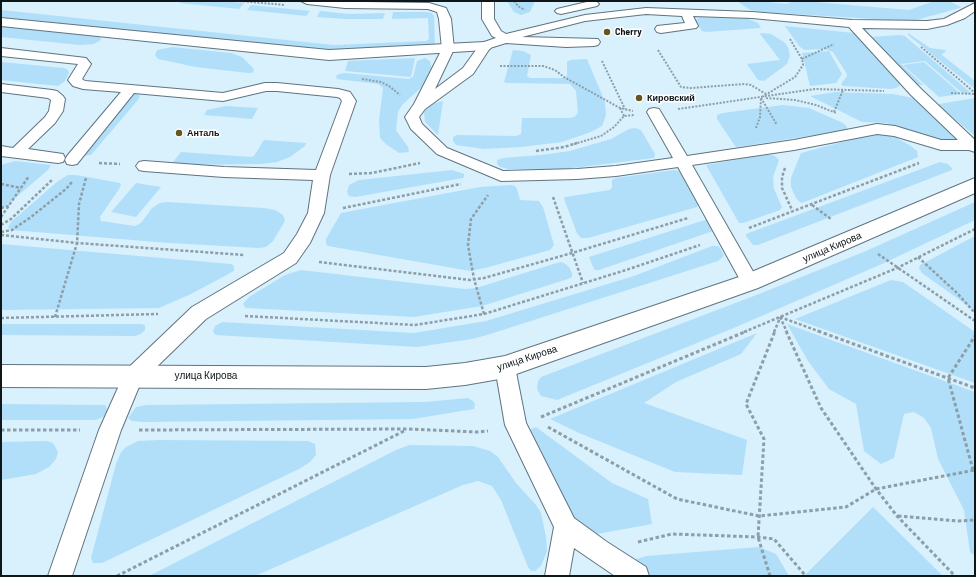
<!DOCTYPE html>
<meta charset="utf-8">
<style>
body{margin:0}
#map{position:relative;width:976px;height:577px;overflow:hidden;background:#d9f0fd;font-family:Barlow,sans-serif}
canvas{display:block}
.frame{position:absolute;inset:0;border:2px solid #0e161a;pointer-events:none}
</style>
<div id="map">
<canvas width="976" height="577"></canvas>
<div class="frame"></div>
</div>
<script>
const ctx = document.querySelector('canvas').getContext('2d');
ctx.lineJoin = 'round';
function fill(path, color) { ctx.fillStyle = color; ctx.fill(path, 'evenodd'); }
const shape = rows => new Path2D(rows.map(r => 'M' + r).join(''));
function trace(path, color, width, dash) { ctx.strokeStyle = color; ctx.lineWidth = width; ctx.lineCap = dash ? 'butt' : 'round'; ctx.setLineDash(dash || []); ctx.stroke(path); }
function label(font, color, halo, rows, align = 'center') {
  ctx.font = font + ' Barlow,sans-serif'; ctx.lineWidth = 3; ctx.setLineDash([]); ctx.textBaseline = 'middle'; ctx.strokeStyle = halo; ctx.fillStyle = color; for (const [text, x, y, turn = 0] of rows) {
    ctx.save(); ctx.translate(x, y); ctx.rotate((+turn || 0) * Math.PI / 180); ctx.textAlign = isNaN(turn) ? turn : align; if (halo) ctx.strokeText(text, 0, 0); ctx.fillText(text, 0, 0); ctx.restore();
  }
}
const green = shape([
 [181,1,222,1,244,3,239,9,180,3],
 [507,1,535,1,530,12,521,15,514,12],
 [737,1,758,1,786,4,794,1,803,1,909,10,934,1,949,1,961,7,960,8,916,20,889,20,762,12,750,10],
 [251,5,310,11,306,16,247,10],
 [1,10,334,45,426,41,429,39,428,18,392,19,393,12,426,12,432,13,434,16,435,47,329,52,1,17],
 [320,11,349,14,385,13,383,19,346,19,317,17],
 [700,17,746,18,758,23,761,28,706,32,702,31,695,20],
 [1,25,97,35,100,36,101,40,94,44,80,45,1,37],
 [785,26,854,33,900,82,900,85,898,87,892,89,843,86,841,84,847,76,847,74,833,52,824,49,804,50,799,46],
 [761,33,771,34,784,42,788,47,790,56,787,64,764,81,758,80,747,64,780,60,760,34],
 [908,33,930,48,945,50,946,52,943,53,942,55,975,81,975,89,908,35],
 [899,35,905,36,972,94,967,94,962,93,925,61,901,64,923,85,917,85,891,61,870,37],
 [172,47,231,53,242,57,253,68,254,71,252,73,248,73,196,67,158,59,155,55,157,50],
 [513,50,523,51,531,55,527,76,530,78,565,78,567,76,567,62,570,60,587,59,605,102,606,115,602,126,591,132,562,142,522,147,484,149,456,145,453,141,453,137,457,135,516,136,521,134,522,118,570,118,574,117,578,113,576,91,570,84,506,83,504,82],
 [829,51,842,74,836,83,810,86,802,53],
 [415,58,411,77,345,71,348,61],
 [425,58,430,61,432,70,424,85,402,105,398,112,396,130,408,147,409,152,399,153,386,144,380,138,379,120,383,88,378,84,337,79,336,76,339,74,345,73,408,79,413,77,417,61],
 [1,62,64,68,68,70,69,73,65,81,58,86,1,80],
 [924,62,961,94,939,97,903,65],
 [835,92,893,94,913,98,956,139,954,142,940,140,886,123,862,122,810,96],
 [136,93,140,96,137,101,91,155,81,156,132,94],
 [975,98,975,136,939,106,939,104],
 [443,101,438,135,425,122,424,112,428,107,435,103],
 [783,105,809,108,843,123,847,127,847,130,737,147,735,146,717,119,717,115,723,113],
 [226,106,258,108,252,119,204,115,207,110],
 [635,128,641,130,655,154,654,158,564,169,508,169,500,167,497,164,497,160,503,158,541,155,570,151,611,139,629,129],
 [885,134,895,137,911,146,917,151,918,157,807,201,801,203,796,198,791,187,791,178,801,153,869,135],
 [264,140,306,143,305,146,290,157,277,162,261,164,175,165,173,162,181,152,251,157,254,156],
 [767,154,775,156,779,160,773,177,774,189,782,207,780,210,743,223,739,223,706,165],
 [15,161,51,165,48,170,1,210,1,165],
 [940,162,948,164,952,168,952,170,758,245,753,245,746,236,746,234],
 [452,170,464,174,464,177,463,178,355,197,349,196,347,192,349,185,359,180],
 [674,170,681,171,699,202,697,207,588,238,581,238,577,233,564,199,565,197,610,190,612,187,612,180,616,178],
 [68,175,76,175,120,183,121,185,119,189,100,217,101,221,135,226,141,223,152,208,160,203,167,202,264,208,275,210,283,215,285,221,273,241,266,247,259,248,169,243,11,230,8,227,11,222,58,181],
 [136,183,161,187,136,217,111,212],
 [511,185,515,186,517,189,520,200,539,201,543,207,554,245,550,250,485,268,470,271,328,246,326,244,326,239,341,213,480,187],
 [975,202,975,220,882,264,736,327,557,400,541,396,537,389,538,381,541,377,759,294,866,251],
 [705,220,707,220,714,230,713,231,599,270,595,270,593,267,589,257],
 [975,236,975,311,922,273,919,268,920,265],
 [1,244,231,264,234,266,234,271,191,294,159,308,1,310],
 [712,246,718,246,721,249,724,256,718,261,487,335,472,339,417,347,216,335,213,332,215,326,222,322,414,333,486,321,634,276],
 [560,262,564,263,569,267,572,273,572,277,568,279,482,306,414,317,246,308,243,304,249,297,285,275,301,270,465,289,476,288],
 [891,280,903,282,975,332,975,383,795,319],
 [1,324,141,324,145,325,145,330,141,334,135,336,1,335],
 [787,324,975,392,975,556,970,552,964,510,938,459,931,428,924,418,914,412,904,414,894,458,881,464,864,451,856,404,829,389,808,361],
 [757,333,741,354,676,382,644,403,747,440,742,475,675,472,579,433,550,419],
 [468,398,473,401,475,404,474,409,413,419,143,422,132,421,128,418,136,407,146,405,425,402],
 [1,404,105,405,108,411,105,416,96,420,1,420],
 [536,427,612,483,648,499,652,524,586,536,559,500,526,431],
 [159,440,308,441,315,444,316,455,310,462,299,469,102,563,93,563,91,558,116,464,121,452,126,447,138,441],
 [47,441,53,443,58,452,56,459,49,467,36,474,1,480,1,442],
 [409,445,473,446,490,451,498,457,516,483,536,505,541,513,546,537,547,551,541,566,535,571,531,571,528,567,501,500,492,486,478,481,463,485,255,576,149,576,396,450],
 [873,507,943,576,806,576,805,575],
 [759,547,776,554,789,576,653,576,627,562,646,556]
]);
const pathFar2 = shape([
 [240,1,285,5],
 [514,1,518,6,525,10],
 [921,47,975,93],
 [658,50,681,87,691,88,744,84,751,85,766,94],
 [802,59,834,44],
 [602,61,625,109],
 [500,66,543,66,555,70,564,77,620,108,633,111],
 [362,79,381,82,389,86,400,95],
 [951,93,975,94],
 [762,97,795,77,803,65,802,59,790,39],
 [761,98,777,125],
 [766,98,795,100,816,105,836,113],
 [620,108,624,116],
 [678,109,815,89,884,91],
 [834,112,843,90],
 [756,128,760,117,761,98],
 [574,144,601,136,614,127,624,116,634,115]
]);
const pathFar1 = shape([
 [536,151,564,147,577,143],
 [99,163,120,164],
 [785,168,782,177,782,188,793,212],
 [349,174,372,173,420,163],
 [1,184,21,188],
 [553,197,583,283],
 [812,205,831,219],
 [1,208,9,206],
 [343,208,461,184],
 [1,217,29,176],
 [1,225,11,219,53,179],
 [749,228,919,163],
 [1,232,12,230,31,217,66,189,72,182],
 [1,235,77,243,244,255],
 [878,254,975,321],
 [918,257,957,293,975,313],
 [319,262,470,280,484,278,572,253,688,218],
 [484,314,474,279,468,245,471,219,488,195],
 [245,316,415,325,484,314,626,270,700,245],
 [55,317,77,243,79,204,86,178],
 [780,317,787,332],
 [780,317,821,332],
 [1,318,158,314],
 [744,332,897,268,975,229],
 [774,332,780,318]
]);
const path = shape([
 [786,331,821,408,876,489,897,516,955,576],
 [818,331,975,388],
 [541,417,747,331],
 [548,427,677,499,759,516,846,507,876,489,975,470],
 [1,430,80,430],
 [139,430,408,429,477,432,488,431],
 [973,470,948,378,975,336],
 [898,516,959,521,975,520],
 [638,542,672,534,758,537,774,539,805,575],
 [117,576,406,430],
 [770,576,758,537,764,439,746,404,775,331]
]);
const service = shape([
 [301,1,429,3,446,8,451,19,454,49,435,89,463,68,481,43,496,38,492,36,482,19,482,1,494,1,494,19,501,31,506,34,585,15,646,8,752,12,852,20,927,21,944,19,975,3,975,11,965,18,947,25,927,29,862,28,921,89,975,140,975,152,969,150,941,150,894,136,877,134,794,150,692,165,759,282,756,287,750,289,744,287,678,167,616,176,577,179,501,181,437,154,411,129,405,117,414,104,442,49,439,19,437,12,428,9,345,8,307,4,301,1],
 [646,14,682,16,685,23,657,26,655,29,657,32,661,33,696,28,698,26,693,16,752,18,849,27,911,95,958,140,941,140,895,126,877,124,794,140,687,156,659,109,654,108,649,109,647,112,673,158,616,166,577,169,503,171,447,148,422,124,419,117,425,109,473,74,490,48,506,43,566,47,594,46,598,45,600,42,598,39,522,37,585,21,646,14],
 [591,1,597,2,599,4,597,6,561,14,557,13,555,11,557,9,591,1],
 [1,48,86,58,91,64,82,79,85,81,223,93,265,83,277,83,338,89,350,92,356,101,330,175,324,213,310,243,296,263,206,319,141,382,121,430,72,576,48,576,99,430,126,370,192,307,284,253,297,234,308,213,313,180,224,177,144,171,139,170,136,166,139,162,144,161,224,167,316,170,342,101,340,98,337,97,277,91,266,91,223,101,134,93,77,164,72,165,67,164,65,160,67,156,121,92,83,89,73,86,68,80,78,64,1,56,1,48],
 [1,84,52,90,57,91,63,96,65,99,63,111,55,123,28,149,63,154,65,158,63,162,58,163,1,156,1,146,13,148,45,117,49,111,51,100,48,98,1,92,1,84],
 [505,358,512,361,515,367,526,423,574,518,607,542,646,567,649,576,615,576,574,548,569,576,545,576,554,527,505,425,495,367,498,361,505,358]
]);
const minor = shape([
 [1,18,329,50,485,42,490,43,492,46,490,49,485,50,329,60,1,26,1,18]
]);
const secondary = shape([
 [975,178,975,193,758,288,505,378,465,385,426,389,1,387,1,365,426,367,465,363,505,356,742,276,975,178]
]);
const markers = [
 [607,32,4,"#665523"],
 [639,98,4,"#665523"],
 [179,133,4,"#665523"]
];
const farPoinames = [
 ["Cherry",615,32],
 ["Кировский",647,98],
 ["Анталь",187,133]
];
const streetNames = [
 ["улица Кирова",832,247,-23],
 ["улица Кирова",527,358,-18],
 ["улица Кирова",206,376]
];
fill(green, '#b1dff9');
trace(service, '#607480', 2);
trace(minor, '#607480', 2);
trace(secondary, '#607480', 2);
trace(pathFar2, '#8c9ea7', 2, [2, 1.5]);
trace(pathFar1, '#8c9ea7', 2.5, [3, 2]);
trace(path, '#8c9ea7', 3, [3.5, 2.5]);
fill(service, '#fff');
fill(minor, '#fff');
fill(secondary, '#fff');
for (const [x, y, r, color] of markers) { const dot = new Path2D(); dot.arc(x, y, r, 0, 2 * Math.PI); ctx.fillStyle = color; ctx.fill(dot); trace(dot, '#fff', 1.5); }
label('bold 9px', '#0e161a', '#fff', farPoinames, 'left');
label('10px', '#0e161a', '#fff', streetNames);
</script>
